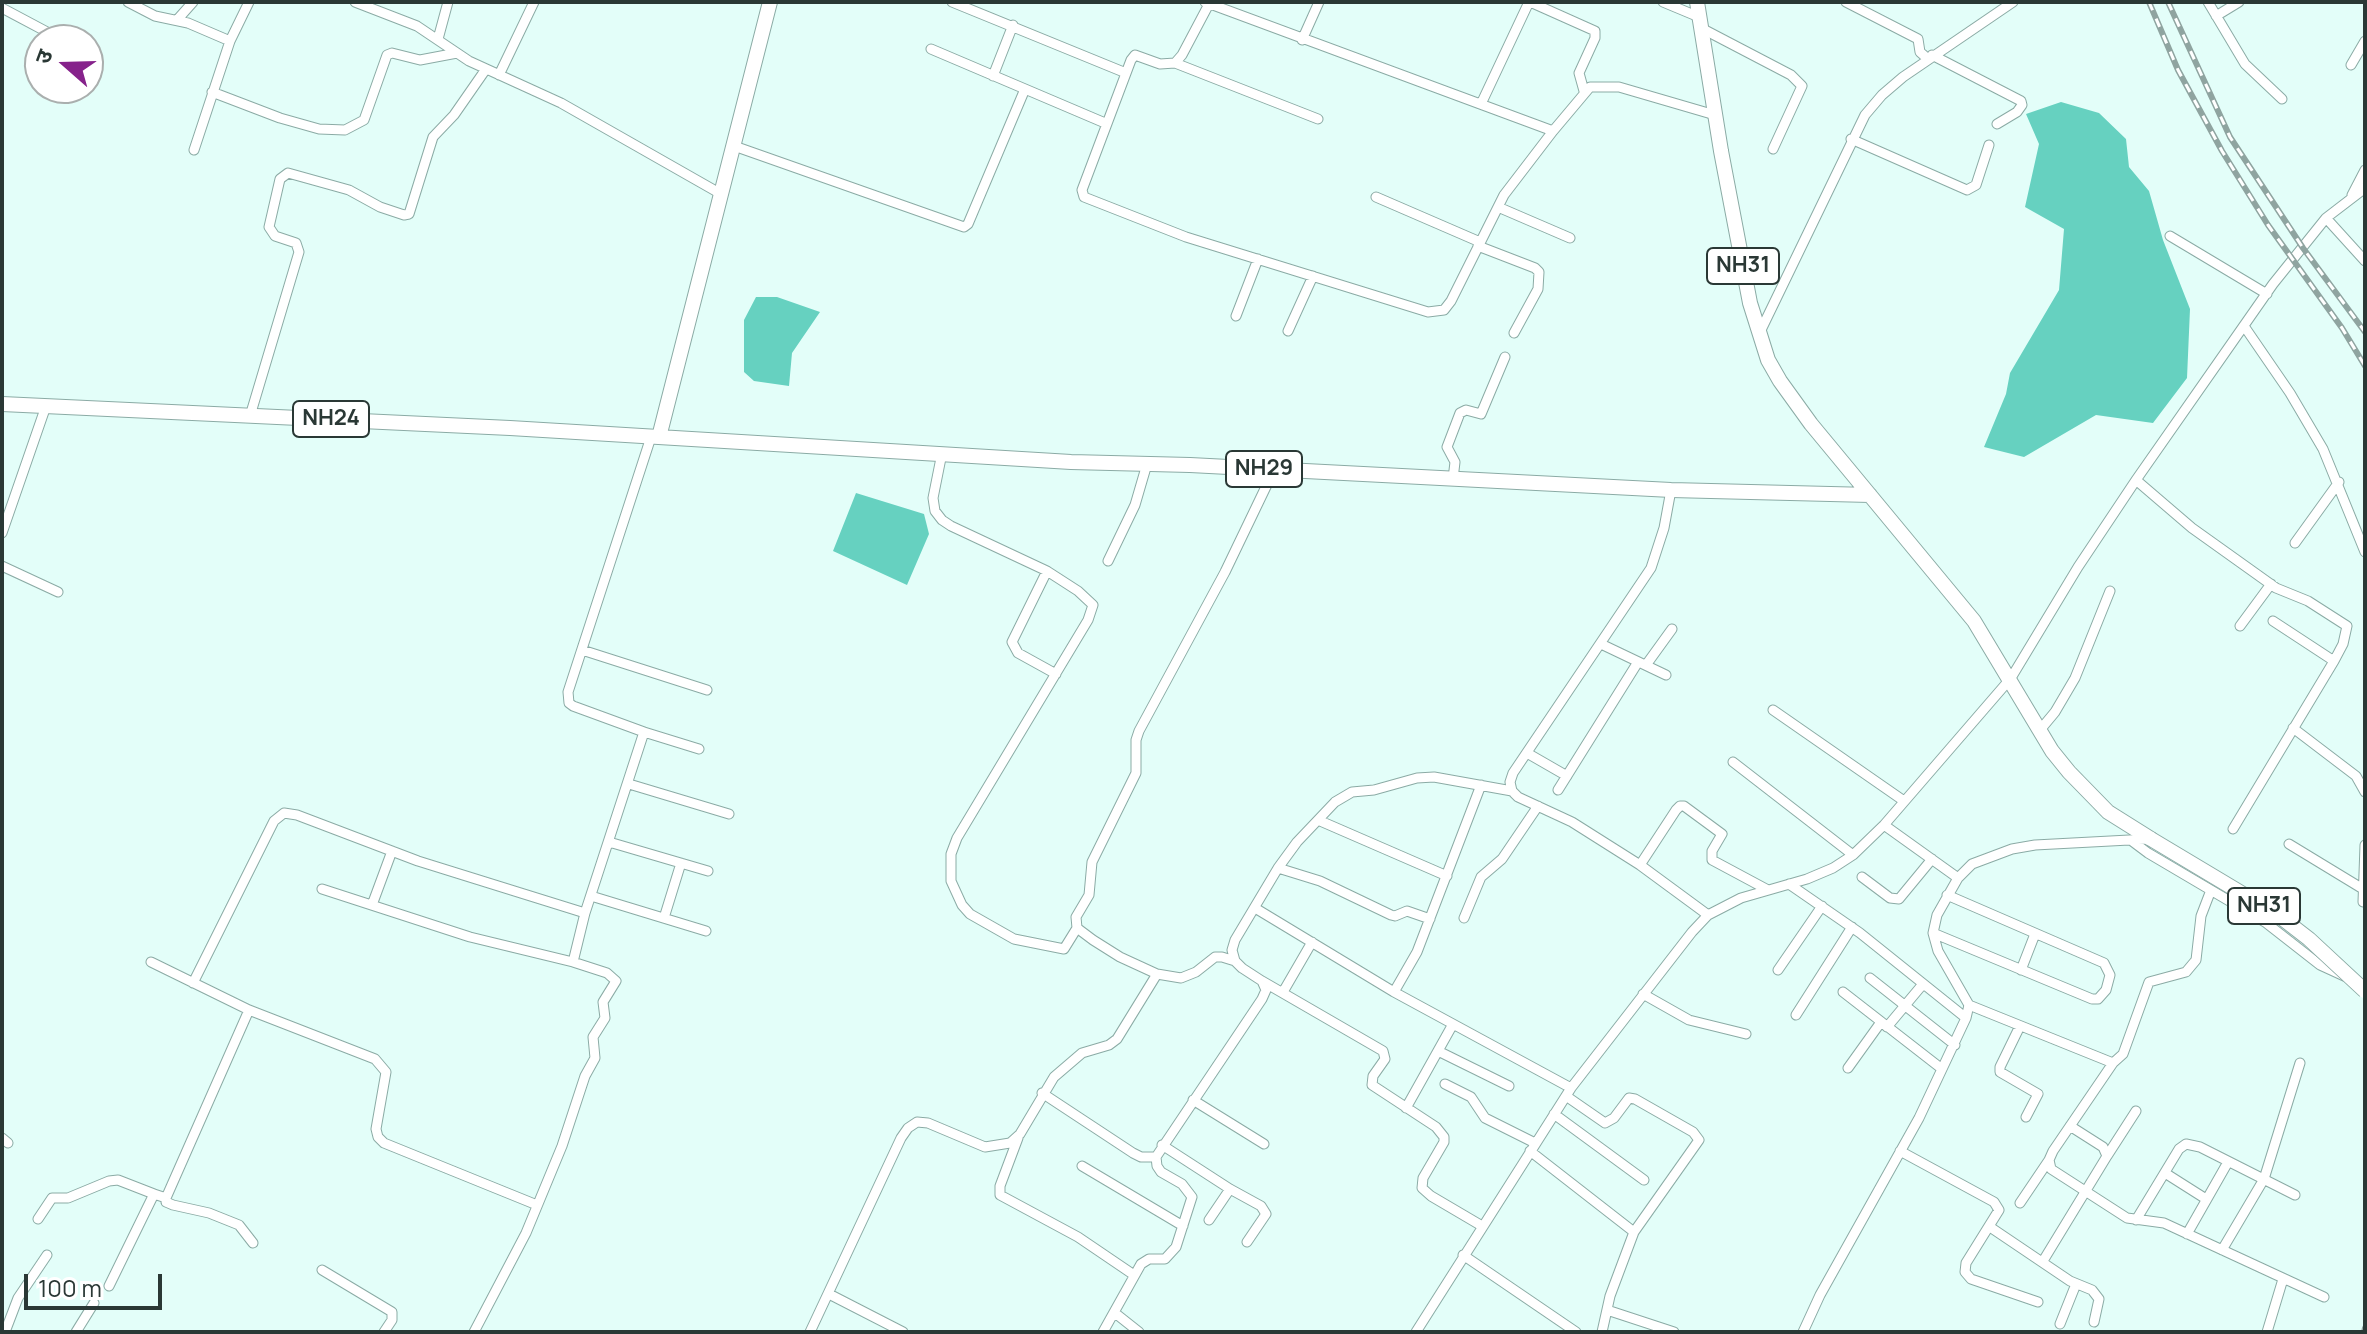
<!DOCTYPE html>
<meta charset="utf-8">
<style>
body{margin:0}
#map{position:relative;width:2367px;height:1334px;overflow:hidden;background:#e3fef9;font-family:Manrope,"Noto Sans Devanagari",sans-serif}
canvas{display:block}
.frame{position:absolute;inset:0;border:4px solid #2a3835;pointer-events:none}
.north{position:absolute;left:24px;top:24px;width:80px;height:80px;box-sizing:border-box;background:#fff;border:2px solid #aaafae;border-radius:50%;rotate:290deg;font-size:22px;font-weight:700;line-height:32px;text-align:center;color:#2a3835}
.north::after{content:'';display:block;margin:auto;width:28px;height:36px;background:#86228b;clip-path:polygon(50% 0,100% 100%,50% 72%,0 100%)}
.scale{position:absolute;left:24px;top:1274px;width:138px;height:36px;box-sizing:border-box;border:4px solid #2a3835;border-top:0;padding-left:10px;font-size:24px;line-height:28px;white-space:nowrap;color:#2a3835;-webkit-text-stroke:6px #fff;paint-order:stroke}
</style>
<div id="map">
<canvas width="2367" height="1334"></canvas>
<div class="frame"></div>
<div class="north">उ</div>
<div class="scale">100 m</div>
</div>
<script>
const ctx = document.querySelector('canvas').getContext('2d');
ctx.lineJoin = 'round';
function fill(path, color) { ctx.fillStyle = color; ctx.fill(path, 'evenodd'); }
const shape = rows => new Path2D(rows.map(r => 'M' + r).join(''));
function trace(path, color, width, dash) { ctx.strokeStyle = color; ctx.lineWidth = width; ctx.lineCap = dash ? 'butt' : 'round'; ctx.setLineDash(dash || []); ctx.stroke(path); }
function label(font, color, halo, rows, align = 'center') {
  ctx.font = font + ' Manrope,sans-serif'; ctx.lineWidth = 6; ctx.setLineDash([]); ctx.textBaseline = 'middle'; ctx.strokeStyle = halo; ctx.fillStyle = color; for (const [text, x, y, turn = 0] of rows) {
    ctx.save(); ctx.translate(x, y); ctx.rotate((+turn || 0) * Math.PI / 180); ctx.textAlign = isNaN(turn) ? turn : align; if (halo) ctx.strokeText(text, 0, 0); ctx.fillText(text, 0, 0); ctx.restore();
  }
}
const water = shape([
 [2061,102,2099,113,2126,139,2129,167,2149,191,2163,240,2190,309,2187,378,2153,423,2096,415,2024,457,1984,447,2006,394,2010,373,2059,290,2064,229,2025,207,2039,144,2026,114],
 [756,297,777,297,820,312,792,353,789,386,754,381,744,372,744,320],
 [856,493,924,514,929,534,907,585,833,551]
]);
const minor = shape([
 [128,2,155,16,188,23,230,41],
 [355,2,417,26,469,61,561,103,721,194],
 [952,2,1126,73],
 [1205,2,1553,131],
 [1530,2,1595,31,1595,38,1579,73,1584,91],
 [1663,2,1699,17],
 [1846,2,1918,39,1920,52,1928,59],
 [2208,2,2245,64,2282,99],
 [1209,4,1182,55,1175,63,1160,64,1135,55,1131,60,1082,190,1084,197,1186,237,1428,312,1444,310,1451,301,1504,195,1553,131,1590,87,1619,87,1715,115],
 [2,8,49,33,53,40],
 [2216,16,2239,2],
 [177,20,193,2],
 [1701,28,1791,75,1802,86,1773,149],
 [438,39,448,2],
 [1302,40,1319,2],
 [931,49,1105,123],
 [1932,55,2021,101,2022,105,2017,112,1997,124],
 [1175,63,1318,119],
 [2351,65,2365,41],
 [499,75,534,2],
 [33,76,40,64],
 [993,76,1013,25],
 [212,92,280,118,319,129,345,130,364,120,387,55,392,53,420,60,457,53],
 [1481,104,1529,2],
 [1851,139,1967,190,1976,185,1989,145],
 [734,146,964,227,968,224,1025,89],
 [194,150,230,41,249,2],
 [2352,195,2365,170],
 [1376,197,1480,242],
 [1498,207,1570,238],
 [2326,218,2365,261],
 [2170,236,2267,294],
 [1478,246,1535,268,1539,272,1538,289,1514,333],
 [1236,316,1258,259],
 [2244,326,2290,393,2323,449,2365,552],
 [1288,331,1313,276],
 [1760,332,1865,115,1882,95,1903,77,2013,2],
 [250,416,299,252,296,243,275,236,269,227,280,179,288,173,349,190,380,207,404,215,409,214,433,137,454,115,486,69],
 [942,453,933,498,935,511,942,520,951,526,1047,571,1078,591,1093,605,1088,620,957,838,951,854,951,881,962,905,970,914,1014,939,1064,949,1077,928],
 [1453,479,1455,462,1447,447,1460,413,1466,410,1481,414,1505,357],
 [2136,480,2192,528,2276,588,2308,601,2347,626,2343,644,2334,661,2233,829],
 [1671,490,1664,528,1651,568,1513,773,1510,782,1512,791,1518,797,1572,822,1640,865,1708,915],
 [2,533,46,406],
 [2295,543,2339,482],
 [1108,561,1135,505,1147,464],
 [2,566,58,592],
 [1047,571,1012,642,1018,653,1056,674],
 [2273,621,2334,661],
 [2240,626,2271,584],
 [1601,644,1666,675],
 [582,650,707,690],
 [1646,665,1672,629],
 [1773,710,1904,801],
 [2293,728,2356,776,2365,792],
 [2040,730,2055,712,2075,678,2110,591],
 [644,732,699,749],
 [1527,753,1567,776],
 [1733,762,1853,855],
 [629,784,729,814],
 [1558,790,1638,662],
 [1318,820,1447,876],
 [1884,825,1958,878],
 [2132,841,2148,853,2265,922,2320,965,2344,976],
 [609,842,708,871],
 [2289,844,2363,889],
 [1640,865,1676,810,1680,806,1684,806,1722,834,1712,851,1712,860,1768,890],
 [1278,868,1320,881,1391,915,1395,916,1407,911,1430,919],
 [1862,877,1890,898,1899,899,1932,859],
 [1789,884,1860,933,1966,1018],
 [322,889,470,937,573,962,607,973,616,981,603,1002,605,1018,593,1037,595,1058,585,1076,562,1146,526,1233,474,1332],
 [591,896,706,931],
 [2363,902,2365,845],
 [372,905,392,851],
 [1255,908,1394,992,1571,1088],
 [664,918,681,863],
 [1464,918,1481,877,1502,859,1538,806],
 [1933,933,2092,999,2098,999,2106,990,2110,975,2104,963,1947,895],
 [151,962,249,1010,375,1059,386,1072,376,1129,378,1137,384,1143,537,1205],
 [573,962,585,913,644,732,573,706,569,703,568,692,651,437],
 [1778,970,1822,906],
 [2021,970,2035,934],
 [1157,974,1120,957,1093,940,1077,928,1076,917,1089,895,1092,862,1136,773,1136,740,1139,731,1225,572,1274,470],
 [1870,978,1955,1045],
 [1262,981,1383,1051,1385,1059,1373,1076,1372,1085,1436,1127,1444,1137,1444,1142,1423,1178,1422,1188,1431,1196,1482,1226],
 [193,983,274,821,284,813,297,815,418,861,585,913],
 [1283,992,1312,942],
 [1394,992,1417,952,1481,785],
 [1843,992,1942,1069],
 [1643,994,1689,1020,1746,1034],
 [1969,1005,2113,1063,2123,1054,2149,982,2186,972,2196,960,2201,916,2211,890],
 [1796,1015,1852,927],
 [2020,1026,2000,1067,2000,1072,2038,1094,2026,1117],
 [1887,1027,1923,984],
 [1438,1051,1509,1086],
 [2113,1063,2053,1151,2049,1160,2051,1169,2127,1218,2164,1223,2324,1297],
 [1848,1068,1881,1022],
 [1445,1084,1471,1097,1485,1118,1535,1143],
 [1042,1093,1133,1153,1141,1157,1156,1157],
 [1566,1096,1605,1123,1614,1118,1629,1098,1635,1099,1693,1132,1699,1140,1634,1232,1610,1296,1602,1332],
 [1193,1100,1264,1144],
 [1406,1108,1453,1024],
 [1554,1114,1644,1180],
 [2,1138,8,1143],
 [1018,1138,1000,1186,1000,1195,1078,1237,1134,1275],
 [1162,1145,1230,1189,1261,1206,1266,1214,1247,1242],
 [1530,1151,1634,1232],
 [1900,1151,1994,1202,1999,1210,1966,1263,1965,1272,1971,1279,2038,1302],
 [2107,1156,2136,1111],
 [1082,1166,1183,1226],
 [2165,1173,2206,1199],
 [166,1198,166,1202,173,1205,209,1213,239,1225,253,1243],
 [2020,1203,2049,1160],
 [38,1219,52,1198,68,1198,109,1181,118,1180,154,1194],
 [1209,1220,1230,1189],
 [2136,1220,2179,1149,2186,1144,2200,1147,2295,1195],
 [1990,1227,2070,1281,2092,1290,2099,1299,2094,1322],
 [2187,1234,2228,1162],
 [2222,1250,2264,1179,2300,1063],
 [1463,1255,1576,1332],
 [2043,1261,2107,1156,2103,1147,2070,1126],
 [322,1270,392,1312,392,1320,384,1332],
 [109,1286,154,1194,166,1198,249,1010],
 [829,1294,903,1332],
 [1607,1310,1674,1332],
 [1115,1313,1139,1332],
 [2060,1324,2076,1284],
 [5,1332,18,1298,47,1255],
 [76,1332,94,1303],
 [810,1332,901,1138,908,1128,917,1122,928,1123,985,1147,1010,1143,1020,1134,1054,1077,1082,1053,1109,1045,1117,1039,1157,974,1181,978,1196,972,1215,957,1222,957,1235,961],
 [1103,1332,1141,1264,1149,1259,1165,1259,1176,1247,1192,1197,1182,1184,1161,1172,1157,1166,1156,1157,1262,999,1266,990,1262,981,1242,968,1235,961,1232,950,1235,940,1278,868,1297,842,1335,802,1352,792,1374,790,1417,778,1434,777,1512,791],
 [1416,1332,1571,1088,1692,932,1708,915,1741,898,1807,879,1833,868,1853,855,1884,825,2011,678,2078,567,2136,480,2273,284,2326,218,2365,188],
 [1803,1332,1820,1295,1919,1118,1966,1018,1969,1005,1938,951,1933,933,1937,915,1958,878,1972,864,2012,849,2035,845,2148,839],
 [2267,1332,2283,1279]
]);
const trunk = shape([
 [1697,2,1721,151,1750,303,1768,360,1780,381,1811,424,1974,621,2052,751,2069,772,2108,812,2151,839],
 [2,404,510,428,1071,462,1190,465,1671,490,1870,495],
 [659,437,770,2]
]);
const rail = shape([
 [2149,2,2178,70,2222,151,2268,225,2342,328,2365,366],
 [2168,2,2230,137,2303,248,2365,332],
 [2364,1332,2365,1328]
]);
const trunkBridge = shape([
 [2151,839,2278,915,2309,939,2365,991]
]);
const shields = [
 [1743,266,72],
 [331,419,76],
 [1264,469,76],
 [2264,906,72]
];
const shieldNames = [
 ["NH31",1743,266],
 ["NH24",331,419],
 ["NH29",1264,469],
 ["NH31",2264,906]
];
fill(water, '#66d1c0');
trace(minor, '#8baba5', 11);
trace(trunk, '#8baba5', 16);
trace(minor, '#fff', 9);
trace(trunk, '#fff', 14);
trace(rail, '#8fa4a0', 6);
trace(rail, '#fff', 3, [9]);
trace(trunkBridge, '#8baba5', 16, []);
trace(trunkBridge, '#fff', 14);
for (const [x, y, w] of shields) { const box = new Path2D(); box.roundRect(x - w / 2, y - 18, w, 36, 6); ctx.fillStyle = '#fff'; ctx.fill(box); trace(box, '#2a3835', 2); }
label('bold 22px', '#2a3835', null, shieldNames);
</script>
